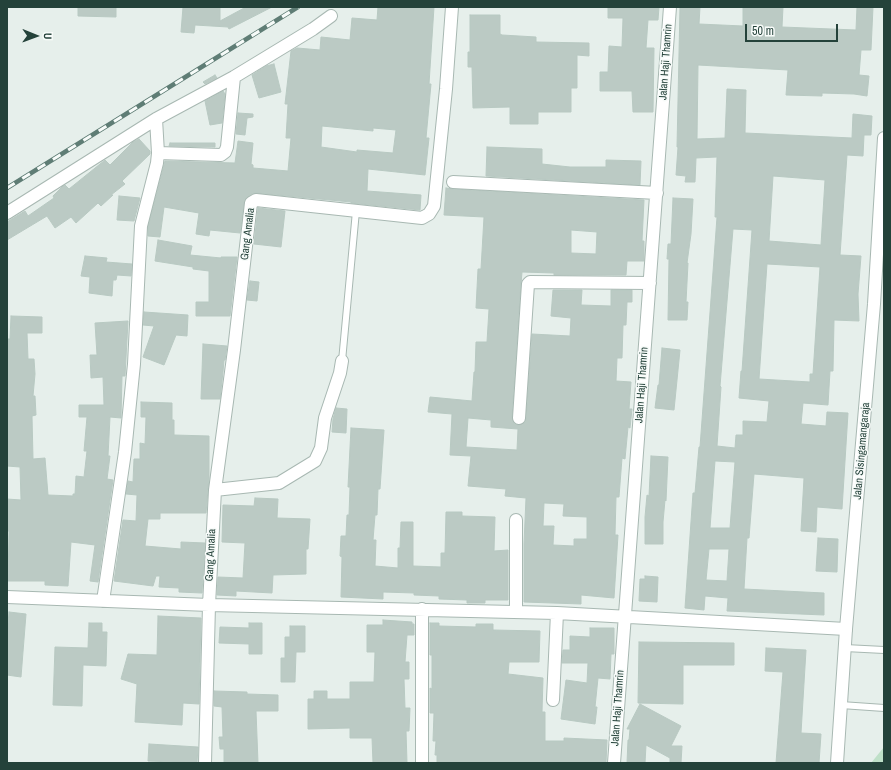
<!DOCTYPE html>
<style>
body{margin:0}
#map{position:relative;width:891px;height:770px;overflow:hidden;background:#e6efeb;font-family:"Archivo Narrow",sans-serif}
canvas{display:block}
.frame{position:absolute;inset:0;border:8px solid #24423a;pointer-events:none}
.north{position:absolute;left:16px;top:16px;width:40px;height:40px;-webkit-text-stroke:3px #f7fbf9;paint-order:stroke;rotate:91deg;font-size:11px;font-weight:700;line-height:16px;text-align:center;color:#24423a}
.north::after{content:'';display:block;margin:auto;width:14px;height:18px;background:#24423a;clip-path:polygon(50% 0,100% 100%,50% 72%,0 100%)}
.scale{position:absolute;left:745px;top:24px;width:93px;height:18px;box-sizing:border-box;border:2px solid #24423a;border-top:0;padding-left:5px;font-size:12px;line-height:14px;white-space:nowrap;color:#24423a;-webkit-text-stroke:3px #f7fbf9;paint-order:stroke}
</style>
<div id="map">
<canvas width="891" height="770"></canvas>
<div class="frame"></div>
<div class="north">U</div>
<div class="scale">50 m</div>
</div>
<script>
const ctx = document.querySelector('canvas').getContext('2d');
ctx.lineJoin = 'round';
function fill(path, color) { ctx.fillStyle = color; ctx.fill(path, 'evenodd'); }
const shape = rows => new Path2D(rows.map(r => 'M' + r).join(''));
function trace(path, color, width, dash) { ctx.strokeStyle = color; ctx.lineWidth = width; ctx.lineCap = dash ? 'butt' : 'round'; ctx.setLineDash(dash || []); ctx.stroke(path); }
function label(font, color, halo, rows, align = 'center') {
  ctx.font = font + ' "Archivo Narrow",sans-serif'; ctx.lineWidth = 3; ctx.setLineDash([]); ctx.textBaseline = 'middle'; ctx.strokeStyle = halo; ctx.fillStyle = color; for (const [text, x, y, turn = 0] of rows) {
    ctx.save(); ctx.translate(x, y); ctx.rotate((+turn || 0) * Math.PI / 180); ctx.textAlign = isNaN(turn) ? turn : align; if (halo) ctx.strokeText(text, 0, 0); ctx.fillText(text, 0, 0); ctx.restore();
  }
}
const green = shape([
 [884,747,884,763,871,763]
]);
const building = shape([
 [78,7,116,7,116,17,78,16,78,7],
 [183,7,220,7,220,21,246,7,272,7,229,29,228,27,195,25,194,33,181,32,183,7],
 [378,7,434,7,429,84,431,84,426,138,429,138,425,175,368,169,367,191,421,195,420,210,351,203,351,202,256,193,252,194,245,199,240,233,210,230,209,236,196,234,199,213,164,207,160,237,148,236,148,227,165,161,235,163,238,141,253,143,251,164,253,165,253,168,288,171,291,138,286,138,288,104,285,104,291,51,297,48,320,50,321,37,350,40,352,18,377,20,378,7],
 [322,126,373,131,373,128,396,130,393,153,357,150,357,152,321,147,322,126],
 [608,7,659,7,658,20,648,20,646,48,654,48,653,112,633,112,632,91,600,91,600,72,608,72,609,46,622,47,623,18,608,18,608,7],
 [680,7,700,7,699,24,743,26,743,7,783,7,782,27,856,30,857,7,873,7,871,50,861,50,859,75,869,76,867,96,854,94,822,93,822,96,786,95,788,70,698,65,697,139,725,138,727,89,746,90,745,133,852,138,853,114,872,116,871,135,864,135,863,156,847,155,840,255,861,256,858,294,859,321,834,320,833,371,830,371,828,405,803,403,801,424,826,426,827,412,848,413,842,509,817,507,816,532,801,531,804,478,754,474,749,538,747,538,744,589,824,593,824,615,727,611,728,598,705,596,704,610,685,608,693,493,695,493,699,447,700,447,713,272,717,217,715,217,717,157,696,158,695,182,685,182,686,176,676,175,678,147,677,147,680,7],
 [773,176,825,180,821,245,769,241,773,176],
 [733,229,752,230,742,371,741,371,739,398,769,401,767,422,743,421,743,435,736,435,735,448,717,446,721,387,720,386,733,229],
 [767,264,820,267,813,374,810,374,810,382,759,379,767,264],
 [715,461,735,462,730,528,710,528,715,461],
 [709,549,729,549,727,581,706,580,709,549],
 [470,15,500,15,500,34,502,35,536,37,536,42,589,43,589,56,577,55,577,88,571,88,571,112,538,112,538,124,510,124,510,107,473,108,472,67,468,67,468,52,470,52,470,15],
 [274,64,281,92,259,98,252,75,266,66,274,64],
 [215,75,217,78,205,84,203,82,215,75],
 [223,91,225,94,222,123,210,125,205,101,223,91],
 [238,113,253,114,253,117,247,118,245,135,236,134,238,113],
 [139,139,150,151,150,154,122,181,125,184,111,195,113,195,101,206,98,203,76,223,71,217,55,228,47,216,7,240,7,222,25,211,28,216,54,198,53,196,63,186,65,185,69,189,105,160,110,165,133,142,139,139],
 [170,143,215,143,215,147,169,146,170,143],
 [487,147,542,149,542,164,570,167,606,167,606,160,641,161,640,185,486,176,487,147],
 [446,188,453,189,644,200,642,241,644,241,644,261,627,261,626,275,554,275,554,273,522,272,521,284,512,418,515,424,519,425,525,422,526,418,532,334,570,336,571,318,551,316,553,290,582,290,581,305,611,306,611,290,632,290,632,302,627,302,626,325,623,325,622,358,617,358,616,381,631,382,629,409,632,409,630,428,628,427,625,459,622,458,619,497,616,497,615,535,618,535,614,598,581,595,581,604,524,602,524,544,526,498,505,496,506,489,468,486,471,456,450,455,452,414,428,412,430,397,472,401,474,372,475,372,476,342,487,342,489,309,476,308,478,269,481,269,484,217,444,215,446,188],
 [571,230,597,232,596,254,571,253,571,230],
 [468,418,491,420,491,427,518,429,517,450,466,447,468,418],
 [544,503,564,504,563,516,587,517,587,539,574,539,574,546,553,545,554,526,543,526,544,503],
 [119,196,140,198,134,221,117,220,119,196],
 [673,198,693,199,691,234,687,263,688,263,686,302,688,302,687,320,668,320,669,259,667,259,668,244,671,244,673,198],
 [258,208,285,211,281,247,254,244,258,208],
 [158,240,192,246,190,255,221,258,221,257,237,257,230,316,196,316,196,302,209,302,209,271,193,269,193,267,155,261,158,240],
 [85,256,107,258,106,262,132,264,131,276,117,275,116,280,113,280,112,296,89,293,90,277,81,276,85,256],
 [250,281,259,282,257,301,247,300,250,281],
 [144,312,188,315,187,336,176,335,164,365,143,357,154,326,143,325,144,312],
 [11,316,42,317,42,333,27,333,28,359,34,359,35,374,33,396,35,396,36,415,32,416,33,459,45,458,48,495,73,496,73,494,75,494,76,476,84,477,87,451,84,451,87,417,79,417,79,405,104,405,103,377,91,378,90,355,97,355,95,323,128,321,125,376,122,376,121,418,110,417,108,456,110,456,107,479,113,480,98,582,90,581,95,545,71,542,68,586,45,585,45,581,8,581,9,531,7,531,7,499,21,500,20,467,7,466,7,339,10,339,11,316],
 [203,344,227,346,225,360,224,360,223,372,220,399,201,399,203,344],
 [662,348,680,350,674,410,655,408,658,385,659,385,662,348],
 [141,402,172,403,172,420,174,420,174,435,209,436,209,478,206,513,160,513,160,519,148,519,145,546,181,549,181,542,205,543,202,593,179,592,179,588,159,587,160,576,156,576,153,586,114,581,123,520,136,521,137,495,126,494,128,481,133,482,134,459,140,459,140,443,145,444,146,417,141,417,141,402],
 [336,408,347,409,346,433,332,432,333,419,336,408],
 [351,428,384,430,380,489,378,489,377,515,375,515,373,540,376,540,375,566,398,568,398,548,400,548,401,522,413,522,413,566,441,567,441,553,445,553,446,512,462,512,462,516,495,517,494,551,508,550,508,600,485,600,485,603,467,603,467,600,439,599,439,596,414,595,414,593,383,592,383,599,341,597,342,557,340,556,341,536,346,536,347,515,349,515,350,487,348,487,351,428],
 [651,456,668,457,666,501,665,500,663,522,663,544,645,544,645,517,647,495,649,496,651,456],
 [255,498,278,499,277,518,310,519,308,549,306,549,306,574,273,575,272,593,236,591,236,596,217,595,218,577,243,578,245,543,222,542,223,505,254,506,255,498],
 [818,538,838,539,837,572,816,571,818,538],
 [645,576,658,577,657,602,639,601,640,579,645,579,645,576],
 [9,612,26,614,21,677,7,675,7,635,9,612],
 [158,616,201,618,199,704,183,703,182,725,135,722,137,684,121,679,128,654,157,655,158,616],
 [383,620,412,622,412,624,414,624,414,635,407,635,405,662,409,662,409,679,404,679,405,708,410,708,409,731,406,731,407,763,373,763,372,738,350,738,350,728,308,729,308,699,314,699,314,691,327,691,327,699,350,699,350,682,374,682,375,652,367,652,367,625,383,625,383,620],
 [89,623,102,623,102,632,107,632,106,666,83,665,82,706,53,705,55,647,88,648,89,623],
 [249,623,262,623,262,654,249,654,249,644,219,643,220,627,249,628,249,623],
 [430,623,439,623,439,626,476,627,476,624,493,624,493,630,540,631,539,662,509,662,508,674,543,678,542,712,545,712,545,741,564,741,564,738,607,740,606,763,437,763,437,755,435,755,436,741,433,741,434,713,430,713,430,688,432,689,432,655,430,655,430,623],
 [290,626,305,626,305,652,296,652,295,682,281,682,281,658,285,658,285,637,290,637,290,626],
 [590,628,614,628,614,654,611,654,610,679,598,678,595,707,597,707,595,724,561,719,566,680,587,683,588,663,562,663,563,650,570,650,570,636,590,637,590,628],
 [639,642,734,643,734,665,683,665,683,704,638,703,639,642],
 [766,648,806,650,801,733,821,734,819,763,776,763,783,672,765,671,766,648],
 [214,691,247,692,247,694,278,695,278,711,256,711,258,763,224,763,224,749,220,749,219,737,223,737,222,707,214,706,214,691],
 [640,704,681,726,671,746,682,746,681,763,670,763,670,758,646,745,645,763,627,763,628,740,629,740,630,729,627,729,640,704],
 [149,744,198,747,197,763,148,761,149,744]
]);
const service = shape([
 [342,361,356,211],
 [845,648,884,650],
 [841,705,884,708]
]);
const minor = shape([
 [158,153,221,155,225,152,227,147,234,77],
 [453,182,657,193],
 [7,213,156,119,234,77,313,29,331,16],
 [519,418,528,284,530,282,650,283],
 [215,490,279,483,315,461,321,448,325,418,340,373,342,361],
 [7,597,209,605,557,613,846,629],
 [103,601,125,452,134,364,141,226,157,163,158,153,156,119],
 [422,609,422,763],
 [516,611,516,520],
 [553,700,557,613],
 [205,763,209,605,215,490,234,350,251,203,256,200,422,218,429,214,434,206,446,89,452,7],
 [614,763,670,7]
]);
const tertiary = shape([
 [837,763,846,629,874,304,884,138]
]);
const rail = shape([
 [7,188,298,7]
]);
const streetNames = [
 ["Jalan Haji Thamrin",666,62,-86],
 ["Gang Amalia",248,234,-83],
 ["Jalan Haji Thamrin",642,385,-86],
 ["Jalan Sisingamangaraja",862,451,-85],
 ["Gang Amalia",211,555,-87],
 ["Jalan Haji Thamrin",618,708,-86]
];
fill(green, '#bfe0c8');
fill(building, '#bbcac4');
trace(building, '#b8c9c2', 1);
trace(service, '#a8b8b2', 8);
trace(minor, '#a8b8b2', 14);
trace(tertiary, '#a8b8b2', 14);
trace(service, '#fff', 6);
trace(minor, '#fff', 12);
trace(tertiary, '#fff', 12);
trace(rail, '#5f7d75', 4.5);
trace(rail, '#f7fbf9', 3, [9]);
label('11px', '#24423a', '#f7fbf9', streetNames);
</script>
